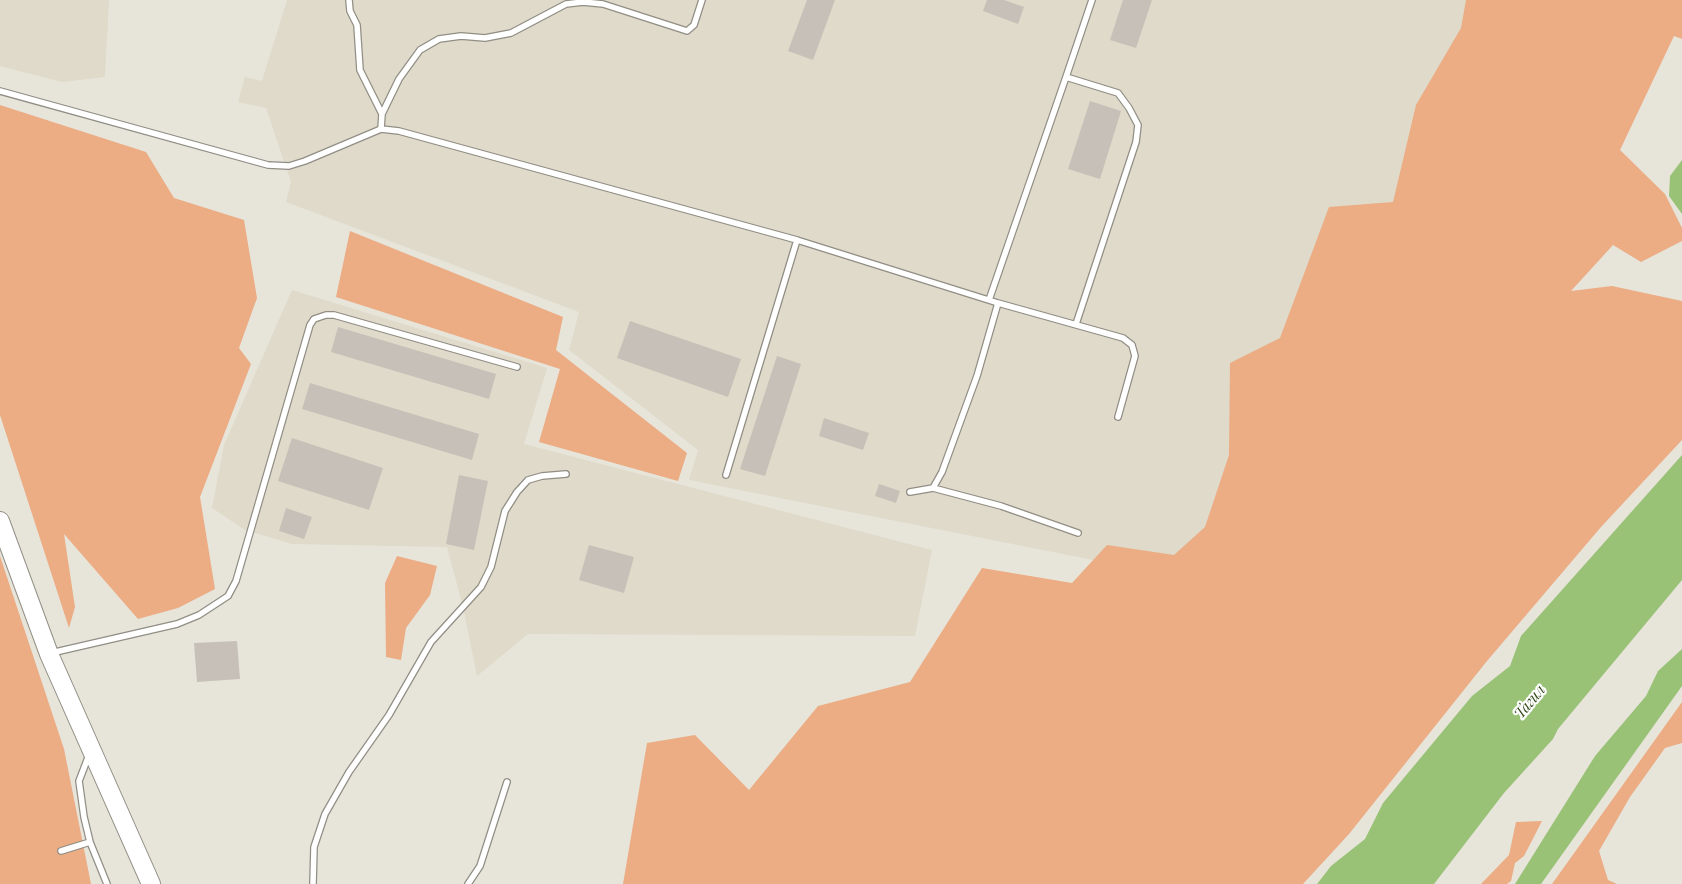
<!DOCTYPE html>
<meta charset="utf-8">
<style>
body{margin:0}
canvas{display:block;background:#e7e4da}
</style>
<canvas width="1682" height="884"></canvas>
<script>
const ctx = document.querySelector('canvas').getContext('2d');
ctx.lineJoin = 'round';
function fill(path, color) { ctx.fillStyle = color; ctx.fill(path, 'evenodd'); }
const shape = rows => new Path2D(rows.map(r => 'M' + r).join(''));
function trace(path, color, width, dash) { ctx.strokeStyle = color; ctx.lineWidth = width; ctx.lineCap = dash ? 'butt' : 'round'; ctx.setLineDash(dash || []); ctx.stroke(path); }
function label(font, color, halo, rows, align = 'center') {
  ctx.font = font + ' "Playfair Display",serif'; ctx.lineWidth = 4.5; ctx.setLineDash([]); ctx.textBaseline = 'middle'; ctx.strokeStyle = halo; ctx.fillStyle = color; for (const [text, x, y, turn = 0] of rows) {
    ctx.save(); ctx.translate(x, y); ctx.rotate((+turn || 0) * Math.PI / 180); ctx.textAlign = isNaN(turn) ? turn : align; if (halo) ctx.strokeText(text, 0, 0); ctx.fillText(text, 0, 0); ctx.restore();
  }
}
const built = shape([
 [0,0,109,0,105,77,62,82,0,66],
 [287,0,1547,0,1413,480,1154,572,689,480,698,450,569,350,579,312,286,202,291,182,266,108,238,102,245,77,262,81],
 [292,290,547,368,524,444,932,550,915,636,528,634,477,676,463,607,447,547,292,544,245,530,212,508,224,445]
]);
const green = shape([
 [1466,0,1682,0,1682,39,1674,36,1620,150,1665,194,1682,228,1682,241,1641,262,1613,245,1571,291,1612,286,1682,301,1682,440,1601,527,1487,661,1349,834,1303,884,623,884,647,743,695,735,749,790,818,706,910,682,982,568,1072,583,1107,545,1174,555,1205,527,1229,455,1230,363,1280,338,1329,207,1393,202,1416,105,1461,28],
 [0,105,146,152,174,198,244,220,257,298,239,348,251,364,200,497,215,589,178,608,138,619,64,534,75,607,69,628,0,415],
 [350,231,563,317,556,350,687,453,678,481,539,442,560,369,336,297],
 [0,556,64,749,91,884,0,884],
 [397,556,437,566,430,595,406,628,401,660,386,657,385,583],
 [1682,702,1682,743,1665,748,1630,797,1599,851,1608,880,1617,884,1552,884],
 [1542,821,1524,856,1515,863,1511,881,1507,884,1481,884,1509,855,1516,822]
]);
const water = shape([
 [1682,160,1682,214,1669,196,1670,176],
 [1682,455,1682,580,1558,729,1553,739,1504,793,1434,884,1317,884,1331,866,1365,839,1383,803,1472,696,1510,666,1521,636],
 [1682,649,1682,686,1541,884,1515,884,1595,756,1646,696,1658,671]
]);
const building = shape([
 [807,0,835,0,813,60,788,51],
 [987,0,1004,0,1024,7,1018,24,983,11],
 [1123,0,1152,0,1136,48,1110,40],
 [1090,101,1121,111,1100,179,1068,169],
 [630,321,741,359,728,397,617,358],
 [338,327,496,374,489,399,331,352],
 [777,356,801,364,765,476,740,469],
 [310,383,479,434,472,460,302,409],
 [824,418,869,433,863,450,819,436],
 [292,438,383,468,369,510,278,481],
 [459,475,488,481,474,550,446,544],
 [879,484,900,491,896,503,875,496],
 [286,508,312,517,304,539,279,531],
 [589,545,634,557,624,593,579,580],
 [237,641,240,679,197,682,194,643]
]);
const lane = shape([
 [349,0,350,11,357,25,360,70,382,114,381,129],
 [1066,77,1092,0],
 [0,91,268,165,289,166,305,161,381,129,399,131,797,240,998,303,1123,338,1132,345,1135,356,1118,417],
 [382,114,399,79,420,50,439,39,461,36,485,38,511,33,566,4,583,2,603,4,687,31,694,25,702,0],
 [989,300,1066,77,1118,93,1129,108,1138,125,1136,142,1076,324],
 [726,475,797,240],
 [933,488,1001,506,1078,533],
 [910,492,933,488,942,472,977,376,998,303],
 [51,653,177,624,199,615,228,596,236,581,310,325,314,319,326,315,334,315,517,367],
 [89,755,79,781,84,817,90,842,107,884],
 [61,851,90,842],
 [313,884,314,847,325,814,349,772,389,715,431,642,481,587,491,567,505,511,517,492,528,480,542,476,566,474],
 [468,884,480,866,507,782]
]);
const primary = shape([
 [0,521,49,654,151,884]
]);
const waterNames = [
 ["Тагил",1530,702,-50]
];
fill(built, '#dfdac9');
fill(green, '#ecac84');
fill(water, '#99c277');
fill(building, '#c7c0b8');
trace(lane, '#918e85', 8);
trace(primary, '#918e85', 20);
trace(lane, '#fff', 5.5);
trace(primary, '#fff', 18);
label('italic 15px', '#304a16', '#fff', waterNames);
</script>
